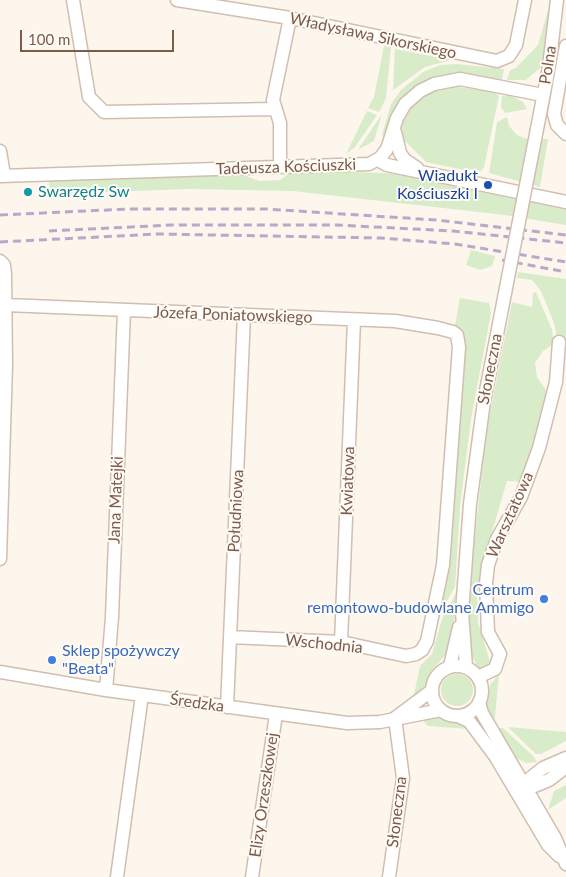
<!DOCTYPE html>
<meta charset="utf-8">
<style>
body{margin:0}
#map{position:relative;width:566px;height:877px;overflow:hidden;background:#fdf6ec;font-family:Lato,sans-serif}
canvas{display:block}
.scale{position:absolute;left:20px;top:30px;width:154px;height:22px;box-sizing:border-box;border:2px solid #7a5c4d;border-top:0;padding-left:6px;font-size:15px;line-height:18px;white-space:nowrap;color:#7a5c4d;-webkit-text-stroke:4px #fffaf3;paint-order:stroke}
</style>
<div id="map">
<canvas width="566" height="877"></canvas>
<div class="scale">100 m</div>
</div>
<script>
const ctx = document.querySelector('canvas').getContext('2d');
ctx.lineJoin = 'round';
function fill(path, color) { ctx.fillStyle = color; ctx.fill(path, 'evenodd'); }
const shape = rows => new Path2D(rows.map(r => 'M' + r).join(''));
function trace(path, color, width, dash) { ctx.strokeStyle = color; ctx.lineWidth = width; ctx.lineCap = dash ? 'butt' : 'round'; ctx.setLineDash(dash || []); ctx.stroke(path); }
function label(font, color, halo, rows, align = 'center') {
  ctx.font = font + ' Lato,sans-serif'; ctx.lineWidth = 4; ctx.setLineDash([]); ctx.textBaseline = 'middle'; ctx.strokeStyle = halo; ctx.fillStyle = color; for (const [text, x, y, turn = 0] of rows) {
    ctx.save(); ctx.translate(x, y); ctx.rotate((+turn || 0) * Math.PI / 180); ctx.textAlign = isNaN(turn) ? turn : align; if (halo) ctx.strokeText(text, 0, 0); ctx.fillText(text, 0, 0); ctx.restore();
  }
}
const green = shape([
 [551,0,545,59,540,68,526,80,507,80,510,70,516,68,538,45],
 [384,46,391,47,386,98,379,112,368,108,374,97],
 [395,49,451,60,425,67,393,90],
 [456,64,504,69,502,80,454,73,422,82,402,98,394,111,384,136,382,135,391,104,401,90,423,72,440,65],
 [453,86,493,92,499,96,484,167,481,171,469,169,469,171,426,162,405,141,400,140,403,122,413,105,429,93],
 [510,95,523,102,527,109,505,113,501,107,502,96],
 [367,111,377,115,355,147,346,154],
 [382,114,374,141,359,149,359,148],
 [507,117,509,126,517,135,527,139,548,139,540,187,489,173,497,122],
 [325,171,409,174,566,209,566,225,505,215,293,191,188,189,52,194,48,180,241,174,259,181,280,180,291,172],
 [471,250,495,256,492,266,480,270,466,265],
 [518,272,566,279,566,342,558,342,554,323,541,291,532,280,517,278],
 [536,292,552,330,554,344,543,351,535,363,537,377,548,393,524,482,507,481,482,566,477,597,478,622,491,665,482,670,477,666,470,652,470,580,487,427,512,302,532,307,533,293],
 [460,298,489,303,491,313,471,419,460,507,455,587,437,618,454,331],
 [456,593,455,614,448,652,432,670,423,689,413,699,420,666,432,654,442,619],
 '441 690a16 16 0 1 1 32 0a16 16 0 1 1-32 0Z',
 [499,674,495,717,494,721,491,720,486,704,490,685],
 [433,716,457,722,468,729,428,726,421,718],
 [508,727,566,732,566,741,541,754,536,754],
 [496,728,503,728,533,756,537,762,526,763,516,758],
 [566,785,566,798,548,810,554,791]
]);
const minor = shape([
 [73,0,89,97,104,112,275,109],
 [177,0,290,18,497,61,509,56,516,45,525,0],
 [566,46,554,114,557,125,566,134],
 [537,129,549,67,557,0],
 [395,132,400,153,405,160,417,168],
 [0,151,4,175],
 [378,160,387,165,566,202],
 [280,167,280,123,273,100,290,18],
 [0,176,369,164,380,158,387,149,397,118,405,104,420,91,434,84,460,79,543,95],
 [0,261,4,265,5,274,6,365,0,559],
 [6,305,395,321,438,328,453,332,457,335,459,347,443,565,427,641,422,650,416,654,406,656,341,642,230,637],
 [341,642,354,320],
 '432 691a25 25 0 1 1 50 0a25 25 0 1 1-50 0Z',
 [450,666,459,627],
 [466,667,462,612,470,504,484,401,505,293],
 [0,672,106,690,347,723,380,722,441,710],
 [478,677,495,669,500,654,488,632,486,583,488,565,497,539,521,497,539,448,556,382,559,342],
 [106,690,112,617,124,310],
 [479,702,482,713,555,838,566,864],
 [227,707,244,315],
 [458,716,469,721,495,756,548,845,559,856],
 [395,718,431,691],
 [519,791,523,784,543,768,566,758],
 [520,792,549,780,566,767],
 [117,877,142,695],
 [252,877,276,714],
 [389,877,403,778,395,718]
]);
const rail = shape([
 [0,215,128,209,266,209,436,220,566,235],
 [49,231,171,225,336,225,453,231,566,243],
 [0,242,158,234,381,238,455,244,566,262],
 [502,260,566,272]
]);
const minorBridge = shape([
 [505,293,537,129]
]);
const markers = [
 [488,185,5,"#1a4fb4"],
 [28,192,5,"#0f9aa8"],
 [544,599,5,"#3f7fe0"],
 [52,660,5,"#3f7fe0"]
];
const streetNames = [
 ["Władysława Sikorskiego",373,36,12],
 ["Polna",548,65,-81],
 ["Tadeusza Kościuszki",286,167,-2],
 ["Józefa Poniatowskiego",233,315,2],
 ["Słoneczna",490,369,-79],
 ["Kwiatowa",348,481,-88],
 ["Jana Matejki",116,500,-88],
 ["Południowa",236,511,-87],
 ["Warsztatowa",510,515,-66],
 ["Wschodnia",324,644,6],
 ["Średzka",197,703,8],
 ["Elizy Orzeszkowej",264,795,-82],
 ["Słoneczna",397,812,-83]
];
const transitNames = [
 ["Wiadukt",478,176],
 ["Kościuszki I",478,194]
];
const cultureNames = [
 ["Swarzędz Sw",38,192]
];
const shopNames = [
 ["Centrum",534,590],
 ["remontowo-budowlane Ammigo",534,608],
 ["Sklep spożywczy",62,651,"left"],
 ["\"Beata\"",62,669,"left"]
];
fill(green, '#d8ecc9');
trace(minor, '#d1beb0', 15);
trace(minor, '#fff', 12);
trace(rail, '#b9a8c9', 3, [8, 5]);
trace(minorBridge, '#d1beb0', 15, []);
trace(minorBridge, '#fff', 12);
for (const [x, y, r, color] of markers) { const dot = new Path2D(); dot.arc(x, y, r, 0, 2 * Math.PI); ctx.fillStyle = color; ctx.fill(dot); trace(dot, '#fffaf3', 2); }
label('16px', '#7a5c4d', '#fffaf3', streetNames);
label('16px', '#164399', '#fffaf3', transitNames, 'right');
label('16px', '#0d838f', '#fffaf3', cultureNames, 'left');
label('16px', '#366cbe', '#fffaf3', shopNames, 'right');
</script>
